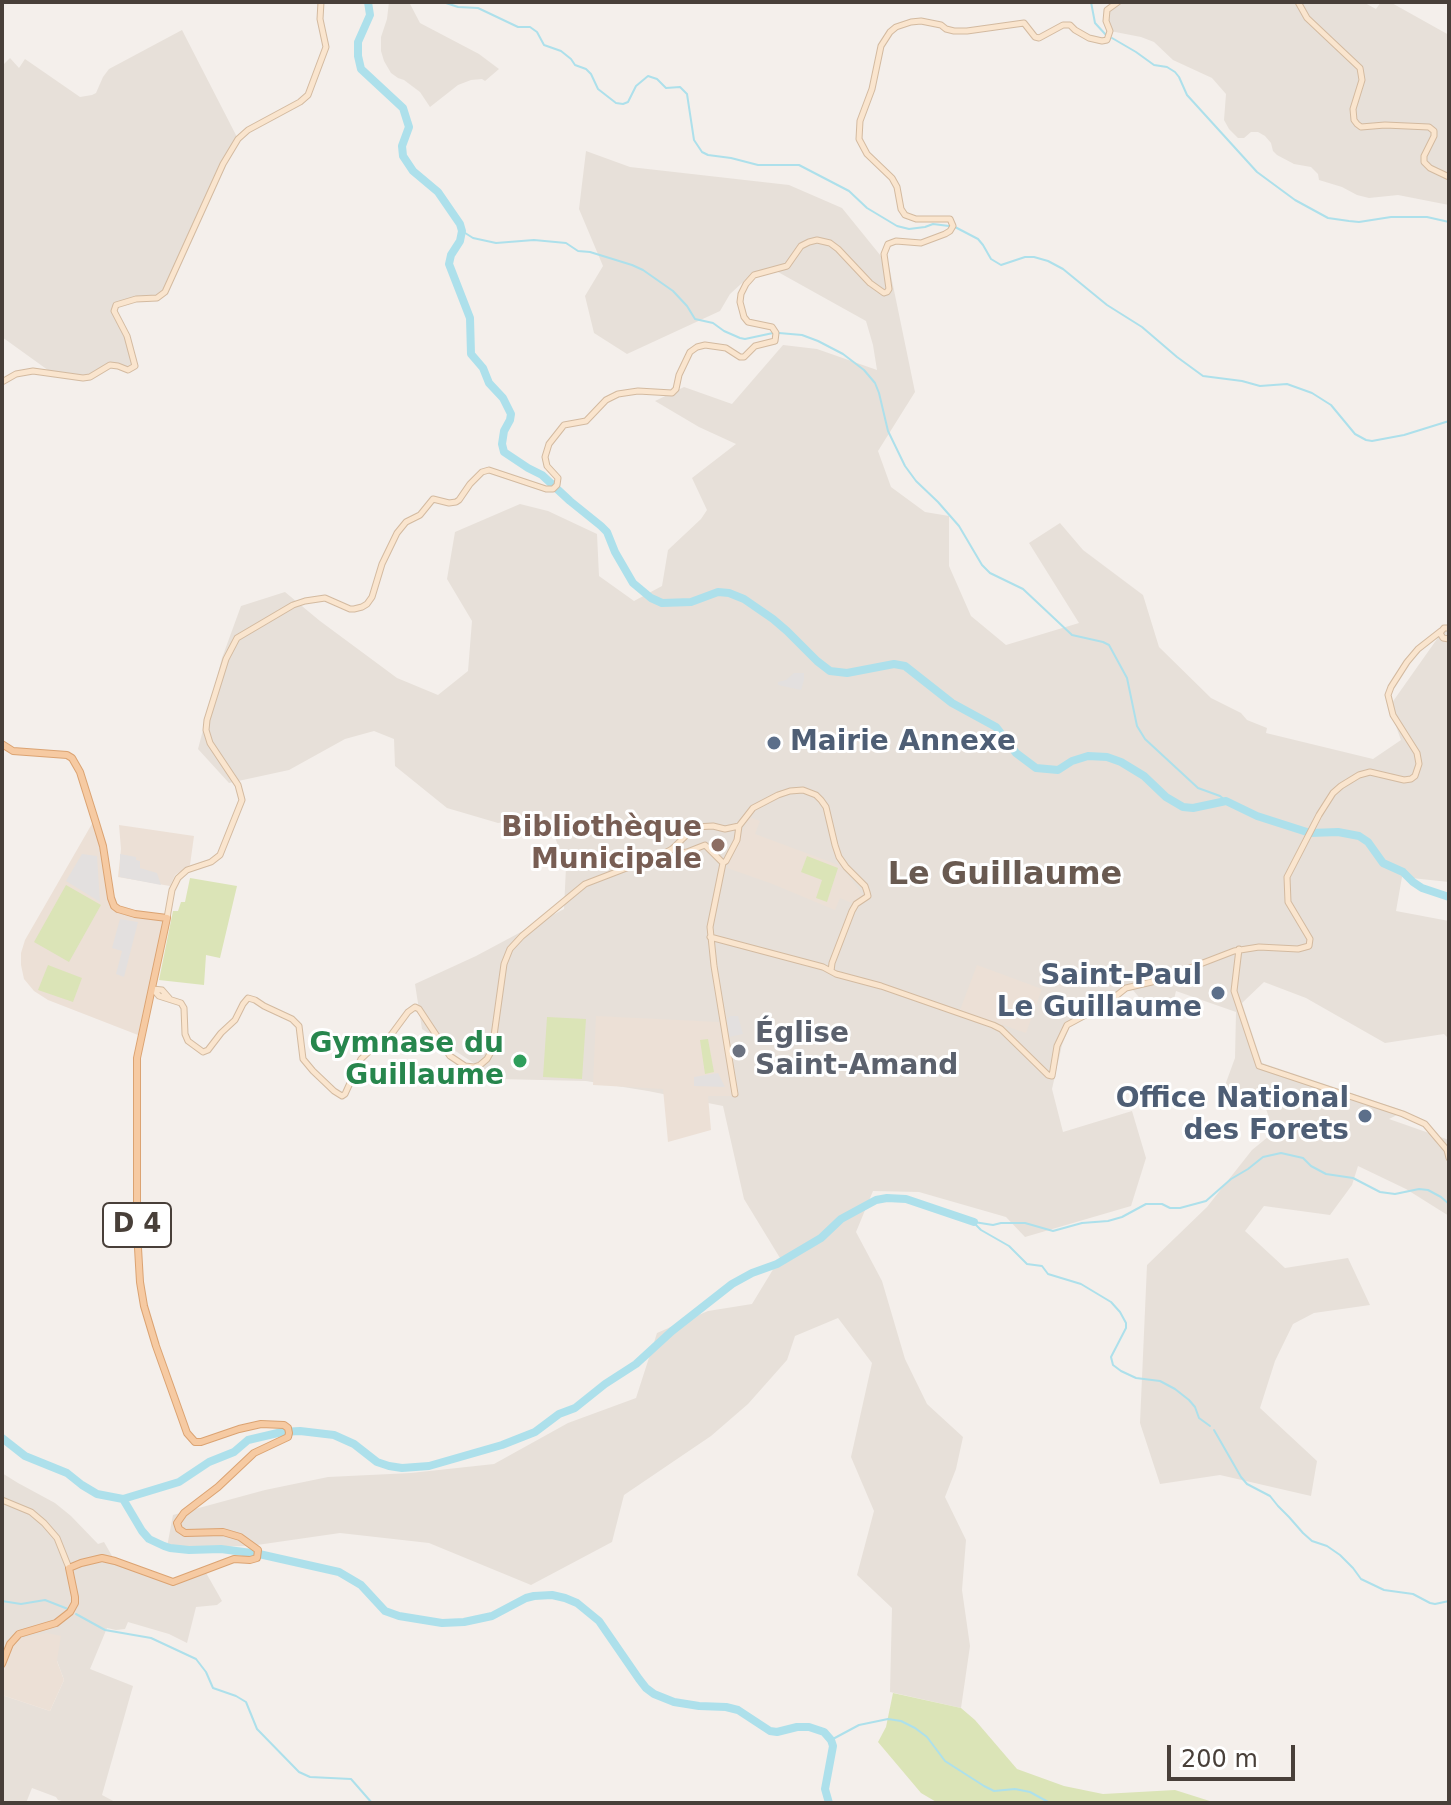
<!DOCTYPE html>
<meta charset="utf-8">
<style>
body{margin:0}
#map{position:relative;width:1451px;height:1805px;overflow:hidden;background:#f4efeb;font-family:"DejaVu Sans",sans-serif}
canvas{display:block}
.frame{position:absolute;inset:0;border:4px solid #483f39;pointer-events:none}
.scale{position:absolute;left:1167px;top:1745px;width:128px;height:36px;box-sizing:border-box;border:4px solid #483f39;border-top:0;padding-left:10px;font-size:24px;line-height:28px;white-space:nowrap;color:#483f39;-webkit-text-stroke:6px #fff;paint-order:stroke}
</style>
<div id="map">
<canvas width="1451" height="1805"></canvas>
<div class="frame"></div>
<div class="scale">200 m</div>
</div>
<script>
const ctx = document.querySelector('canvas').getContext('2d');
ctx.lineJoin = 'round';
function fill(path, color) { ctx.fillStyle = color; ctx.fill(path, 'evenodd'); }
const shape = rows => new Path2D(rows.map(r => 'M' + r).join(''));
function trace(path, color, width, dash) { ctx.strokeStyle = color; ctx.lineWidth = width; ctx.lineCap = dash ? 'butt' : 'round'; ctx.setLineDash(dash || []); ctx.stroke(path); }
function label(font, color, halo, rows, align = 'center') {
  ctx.font = font + ' "DejaVu Sans",sans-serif'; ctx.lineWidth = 6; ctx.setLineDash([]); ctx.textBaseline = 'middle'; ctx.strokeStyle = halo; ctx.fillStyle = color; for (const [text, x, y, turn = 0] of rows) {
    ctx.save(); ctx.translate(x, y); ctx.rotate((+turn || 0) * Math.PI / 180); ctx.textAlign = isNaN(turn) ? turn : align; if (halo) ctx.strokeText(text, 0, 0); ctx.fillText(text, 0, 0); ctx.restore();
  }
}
const residential = shape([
 [389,2,409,2,420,23,479,54,499,69,485,81,482,79,471,80,458,85,430,107,420,92,404,80,398,78,391,73,384,61,381,51,381,37,387,19],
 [1118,2,1363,2,1376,9,1381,2,1390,2,1449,35,1449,205,1398,195,1369,198,1357,195,1342,187,1319,180,1318,174,1311,167,1294,164,1277,155,1273,151,1271,143,1265,136,1258,132,1251,132,1244,138,1238,138,1229,129,1224,120,1226,94,1212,78,1173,60,1154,42,1141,37,1110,31,1106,15,1107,10],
 [182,30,238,139,161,295,122,302,114,311,123,327,134,359,132,369,114,365,90,377,52,373,2,337,2,66,10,58,19,68,25,59,80,97,92,95,96,93,103,77,109,69],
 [586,151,630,167,789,185,842,208,889,266,915,392,878,451,891,487,925,512,949,516,949,566,971,616,1006,645,1079,623,1029,543,1060,523,1083,550,1143,595,1159,647,1211,698,1241,713,1247,720,1267,728,1266,733,1373,759,1401,740,1389,707,1449,622,1449,882,1402,877,1396,911,1449,921,1449,1039,1444,1034,1385,1043,1306,998,1264,982,1242,1003,1262,1063,1405,1111,1389,1119,1449,1140,1449,1216,1406,1189,1358,1166,1352,1185,1330,1215,1264,1206,1245,1231,1285,1268,1348,1258,1370,1305,1314,1313,1293,1324,1275,1361,1260,1408,1317,1461,1311,1496,1220,1475,1160,1484,1140,1423,1147,1265,1207,1207,1252,1150,1274,1132,1266,1109,1220,1099,1235,1058,1236,1012,1176,991,1173,1003,1156,1004,1143,1002,1132,989,1124,993,1104,1010,1070,1026,1062,1045,1052,1089,1063,1132,1132,1111,1146,1158,1131,1206,1025,1237,1006,1217,919,1192,873,1191,856,1232,882,1281,905,1359,927,1404,963,1437,956,1469,945,1497,966,1540,962,1590,970,1646,961,1708,890,1692,892,1608,857,1575,874,1511,851,1457,872,1363,838,1318,795,1336,787,1360,748,1404,711,1436,624,1495,612,1542,531,1585,429,1543,340,1533,250,1546,167,1547,173,1515,265,1490,328,1477,411,1473,494,1464,568,1423,636,1398,657,1333,708,1311,752,1304,780,1258,744,1199,723,1106,648,1091,586,1081,498,1079,422,1029,415,984,476,956,564,909,566,867,547,816,498,823,447,808,395,766,394,739,374,731,345,739,289,770,229,783,198,749,222,658,241,606,285,592,320,621,397,678,438,695,468,671,472,621,447,579,455,532,520,504,548,511,597,534,599,576,634,601,662,586,668,550,701,519,707,510,692,478,736,444,699,427,655,401,684,387,732,404,783,345,817,349,877,370,873,345,866,321,778,272,753,273,730,294,720,311,627,354,594,333,585,296,603,266,579,209],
 [2,1473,18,1483,55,1503,71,1516,98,1544,104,1542,115,1561,167,1581,205,1571,222,1601,217,1605,196,1607,187,1643,169,1634,128,1622,125,1629,116,1630,107,1628,90,1669,133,1686,102,1795,117,1803,69,1803,58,1800,56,1797,32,1788,26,1803,2,1803,2,1695,50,1711,64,1680,57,1661,12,1647,2,1676]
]);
const education = shape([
 [749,817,760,821,755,834,841,866,863,895,852,903,840,898,835,910,770,883,727,868],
 [93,822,101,847,108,898,112,908,118,913,126,915,158,917,162,921,163,924,138,1035,48,1000,34,991,24,979,21,965,21,953,25,940],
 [119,825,194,836,190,865,175,875,170,886,118,877,121,849],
 [977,965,1042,989,1026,1033,960,1010],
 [596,1016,719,1022,733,1096,708,1096,711,1130,668,1142,663,1089,593,1085],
 [47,1633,61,1636,57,1661,64,1680,50,1711,2,1695,2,1676,12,1647,19,1639]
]);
const green = shape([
 [807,856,838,868,827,902,816,898,822,880,801,872],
 [190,878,237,886,220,958,206,955,204,985,159,980,173,911,178,911,181,902,185,902],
 [66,885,101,905,69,962,34,942],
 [48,965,82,978,73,1002,38,990],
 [547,1017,586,1019,582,1079,543,1077],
 [708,1039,714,1072,705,1074,700,1040],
 [893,1693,961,1708,975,1720,1017,1769,1064,1786,1103,1794,1175,1790,1216,1803,938,1803,921,1793,878,1742,886,1727]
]);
const parking = shape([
 [794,673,804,673,804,680,801,690,778,685,778,682,786,680],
 [82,854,97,856,100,902,66,881],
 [120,854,136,857,136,860,140,861,140,868,157,873,161,885,120,877],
 [120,919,138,922,124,977,116,974,122,951,112,948],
 [730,1016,738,1016,743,1034,729,1037,727,1019],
 [718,1073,725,1087,694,1086,694,1077]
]);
const stream = shape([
 [443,2,458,7,478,8,518,27,530,27,537,32,544,45,561,51,571,59,575,65,586,69,591,74,598,89,616,103,623,104,628,102,636,86,648,76,657,79,666,88,680,87,687,94,694,140,702,152,708,155,731,158,758,165,799,165,849,191,867,208,897,226,909,229,925,227,933,224,949,226],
 [1091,2,1095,23,1106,35],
 [1112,38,1136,52,1154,65,1167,67,1175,72,1179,77,1187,95,1257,172,1295,200,1328,218,1349,221,1359,222,1391,217,1427,217,1449,222],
 [955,227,978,239,983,245,991,259,1001,265,1025,257,1034,257,1048,261,1063,269,1107,305,1142,327,1177,357,1203,376,1242,381,1260,386,1287,384,1312,393,1331,405,1355,434,1366,440,1372,441,1404,435,1449,421],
 [462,231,473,238,496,243,534,240,566,243,578,251,590,252,632,265,643,270,673,291,687,306,695,319,713,323,724,331,740,338,745,339,773,333],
 [779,333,802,335,818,341,843,354,864,370,875,383,879,393,888,431,905,466,916,481,938,502,959,526,982,565,990,573,1023,589,1072,635,1103,642,1109,645,1127,678,1137,726,1145,739,1198,788,1220,796,1226,801],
 [974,1222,993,1225,1001,1223,1025,1223,1053,1231,1082,1223,1108,1221,1122,1217,1146,1204,1162,1204,1170,1208,1180,1208,1206,1201,1231,1179,1248,1169,1263,1157,1281,1153,1303,1158,1311,1166,1326,1174,1353,1178,1380,1192,1395,1194,1419,1189,1428,1190,1441,1197,1449,1204],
 [974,1223,981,1230,1009,1246,1027,1264,1042,1266,1048,1274,1081,1284,1111,1302,1120,1312,1126,1323,1126,1328,1111,1357,1113,1365,1121,1371,1136,1378,1160,1381,1175,1389,1189,1400,1195,1407,1199,1418,1210,1426],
 [1214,1430,1241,1477,1247,1484,1270,1496,1278,1506,1289,1517,1303,1533,1312,1541,1327,1546,1340,1555,1353,1568,1361,1579,1384,1590,1413,1594,1430,1603,1435,1604,1449,1601],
 [2,1601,21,1604,45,1600,68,1609],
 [76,1614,105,1630,151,1638,196,1659,206,1672,213,1688,236,1696,246,1702,257,1729,299,1772,310,1777,351,1779,372,1803],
 [831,1740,859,1725,888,1719,901,1721,915,1728,927,1737,945,1761,984,1786,994,1791,1015,1789,1030,1792,1050,1803]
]);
const river = shape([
 [368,2,370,15,358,42,358,56,361,69,403,108,409,127,402,146,403,156,413,171,438,192,460,224,462,231,460,241,451,255,449,264,470,318,471,354,483,368,489,383,503,398,511,414,510,420,504,431,502,444,504,452,528,468,542,475,570,501,601,526,607,532,615,552,633,583,651,598,662,603,691,602,718,592,729,593,744,599,773,619,787,631,817,661,830,671,847,673,894,664,905,666,952,703,996,727,1016,753,1036,768,1058,770,1072,761,1088,756,1107,757,1121,762,1144,776,1166,797,1183,807,1193,808,1226,801,1257,816,1310,833,1338,832,1359,836,1368,842,1383,863,1403,872,1413,882,1422,888,1449,897],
 [2,1438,25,1456,67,1473,82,1485,97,1494,123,1499,142,1531,149,1539,164,1546,170,1548,189,1550,221,1549,259,1554,339,1572,361,1585,385,1611,399,1616,442,1623,464,1622,492,1616,526,1598,534,1596,552,1595,565,1598,577,1603,599,1621,639,1679,646,1688,654,1694,674,1702,699,1706,726,1707,738,1710,770,1731,777,1732,797,1727,809,1727,824,1732,831,1740,833,1746,825,1789,829,1803],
 [123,1499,179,1482,209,1462,234,1452,248,1440,282,1432,300,1431,334,1435,354,1444,377,1462,389,1466,402,1468,429,1466,502,1445,535,1432,559,1414,575,1408,605,1384,636,1364,672,1331,732,1284,752,1273,777,1264,821,1238,841,1219,876,1200,887,1198,906,1199,974,1222]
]);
const secondary = shape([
 [1298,2,1307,18,1360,68,1362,80,1353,109,1354,120,1357,124,1361,127,1385,125,1429,127,1434,131,1434,136,1424,156,1424,162,1430,168,1449,177],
 [2,382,16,374,33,371,83,378,90,377,110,365,118,366,128,370,135,366,127,336,114,311,116,305,136,299,157,298,165,292,223,164,238,139,248,130,300,102,308,95,326,47,320,19,321,2],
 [1449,628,1444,628,1440,633,1443,638,1449,639],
 [672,849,681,853,687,852,705,845,723,863],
 [167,918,172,890,178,878,187,870,211,862,220,855,242,800,238,785,210,743,206,730,207,720,226,659,237,638,293,605,305,601,325,598,350,609,354,609,362,607,367,604,372,597,382,564,397,533,406,522,420,515,433,499,449,503,456,502,459,500,470,484,482,472,489,470,546,489,553,489,557,485,558,478,547,466,545,457,549,444,564,425,586,421,606,400,618,394,638,391,672,393,676,389,679,375,690,352,697,347,705,345,726,348,740,357,744,357,755,346,775,341,776,333,772,327,748,322,744,317,740,302,741,294,746,284,754,275,787,266,801,246,809,242,817,240,830,243,838,249,870,283,884,293,887,292,889,289,884,254,888,244,896,241,921,243,945,234,950,231,953,226,950,219,916,219,905,215,901,209,897,187,892,178,867,154,859,139,860,121,872,89,881,46,890,32,896,27,911,22,921,21,941,25,946,29,954,31,967,31,1024,23,1035,37,1039,38,1063,25,1070,25,1075,30,1089,38,1102,41,1107,40,1110,31,1106,21,1107,10,1118,2],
 [710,937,823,967,836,974,881,986,993,1025,1001,1029,1048,1075,1052,1076,1057,1046,1067,1025,1106,1004,1126,988,1156,981,1234,951,1259,947,1298,949,1309,946,1310,939,1288,902,1287,877,1319,815,1333,793,1341,786,1359,775,1370,772,1404,780,1411,779,1415,776,1419,764,1417,753,1393,715,1388,695,1391,687,1407,662,1418,649,1441,631],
 [1239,949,1234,991,1259,1066,1403,1114,1425,1124,1447,1150,1449,1158],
 [153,989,159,996,181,1003,184,1008,185,1034,188,1041,203,1052,208,1050,221,1033,235,1020,243,1004,248,998,255,1000,264,1006,292,1019,299,1026,303,1059,313,1071,334,1091,342,1096,345,1094,361,1059,374,1047,391,1035,408,1012,415,1007,419,1009,450,1056,465,1066,474,1067,480,1065,487,1059,492,1050,504,964,510,949,522,936,585,884,663,854,672,849,695,827,713,826,725,829,739,826],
 [153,989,162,990,169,998],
 [735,1094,714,966,710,927,723,863,726,861,737,840,739,826,753,808,778,795,790,791,803,790,816,795,821,800,826,807,835,845,839,857,846,867,865,886,867,892,868,896,856,904,852,911,832,963,831,971],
 [2,1500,31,1512,44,1523,57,1538,69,1568]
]);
const primary = shape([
 [2,744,13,751,67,755,72,758,80,772,96,823,103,846,111,898,114,906,118,909,135,914,167,918,137,1058,137,1231,140,1282,144,1306,156,1346,187,1433,195,1442,201,1442,239,1429,261,1424,284,1425,288,1428,289,1433,288,1437,254,1453,218,1487,184,1513,177,1523,179,1529,185,1533,223,1532,240,1537,258,1550,257,1558,250,1560,234,1559,173,1582,115,1561,102,1558,81,1563,69,1568,75,1597,75,1603,70,1612,56,1623,19,1634,10,1644,2,1664]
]);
const markers = [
 [774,743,8,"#5c6f8a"],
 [718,845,8,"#8d6e63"],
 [1218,993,8,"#5c6f8a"],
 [739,1051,8,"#6b7280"],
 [520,1061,8,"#2e9e5b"],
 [1365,1116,8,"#5c6f8a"]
];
const shields = [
 [137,1225,68]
];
const shieldNames = [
 ["D 4",137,1225]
];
const serviceNames = [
 ["Mairie Annexe",790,743,"left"],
 ["Saint-Paul",1202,977],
 ["Le Guillaume",1202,1009],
 ["Office National",1349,1100],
 ["des Forets",1349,1132]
];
const educationNames = [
 ["Bibliothèque",702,829],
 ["Municipale",702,861]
];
const worshipNames = [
 ["Église",755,1035],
 ["Saint-Amand",755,1067]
];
const leisureNames = [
 ["Gymnase du",504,1045],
 ["Guillaume",504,1077]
];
const quarterNames = [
 ["Le Guillaume",1005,876]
];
fill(residential, '#e7e0d9');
fill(education, '#ece0d6');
fill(green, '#dbe4b7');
fill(parking, '#e3e0df');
trace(stream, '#ade0eb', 2);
trace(river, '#ade0eb', 8);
trace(secondary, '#d3baa0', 7);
trace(primary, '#dba372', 8);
trace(secondary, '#fae5ce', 5);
trace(primary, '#f6caa2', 6);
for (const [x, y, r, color] of markers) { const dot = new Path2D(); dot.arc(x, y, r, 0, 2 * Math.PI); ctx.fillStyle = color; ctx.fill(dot); trace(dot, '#fff', 3); }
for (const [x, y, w] of shields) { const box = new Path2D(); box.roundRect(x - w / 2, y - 22, w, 44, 6); ctx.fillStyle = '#fff'; ctx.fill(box); trace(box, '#483f39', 2); }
label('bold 26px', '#483f39', null, shieldNames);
label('bold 28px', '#4e5e75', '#fff', serviceNames, 'right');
label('bold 28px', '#785e54', '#fff', educationNames, 'right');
label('bold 28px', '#5b616d', '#fff', worshipNames, 'left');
label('bold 28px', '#27864d', '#fff', leisureNames, 'right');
label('bold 32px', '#695a51', '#fff', quarterNames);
</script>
